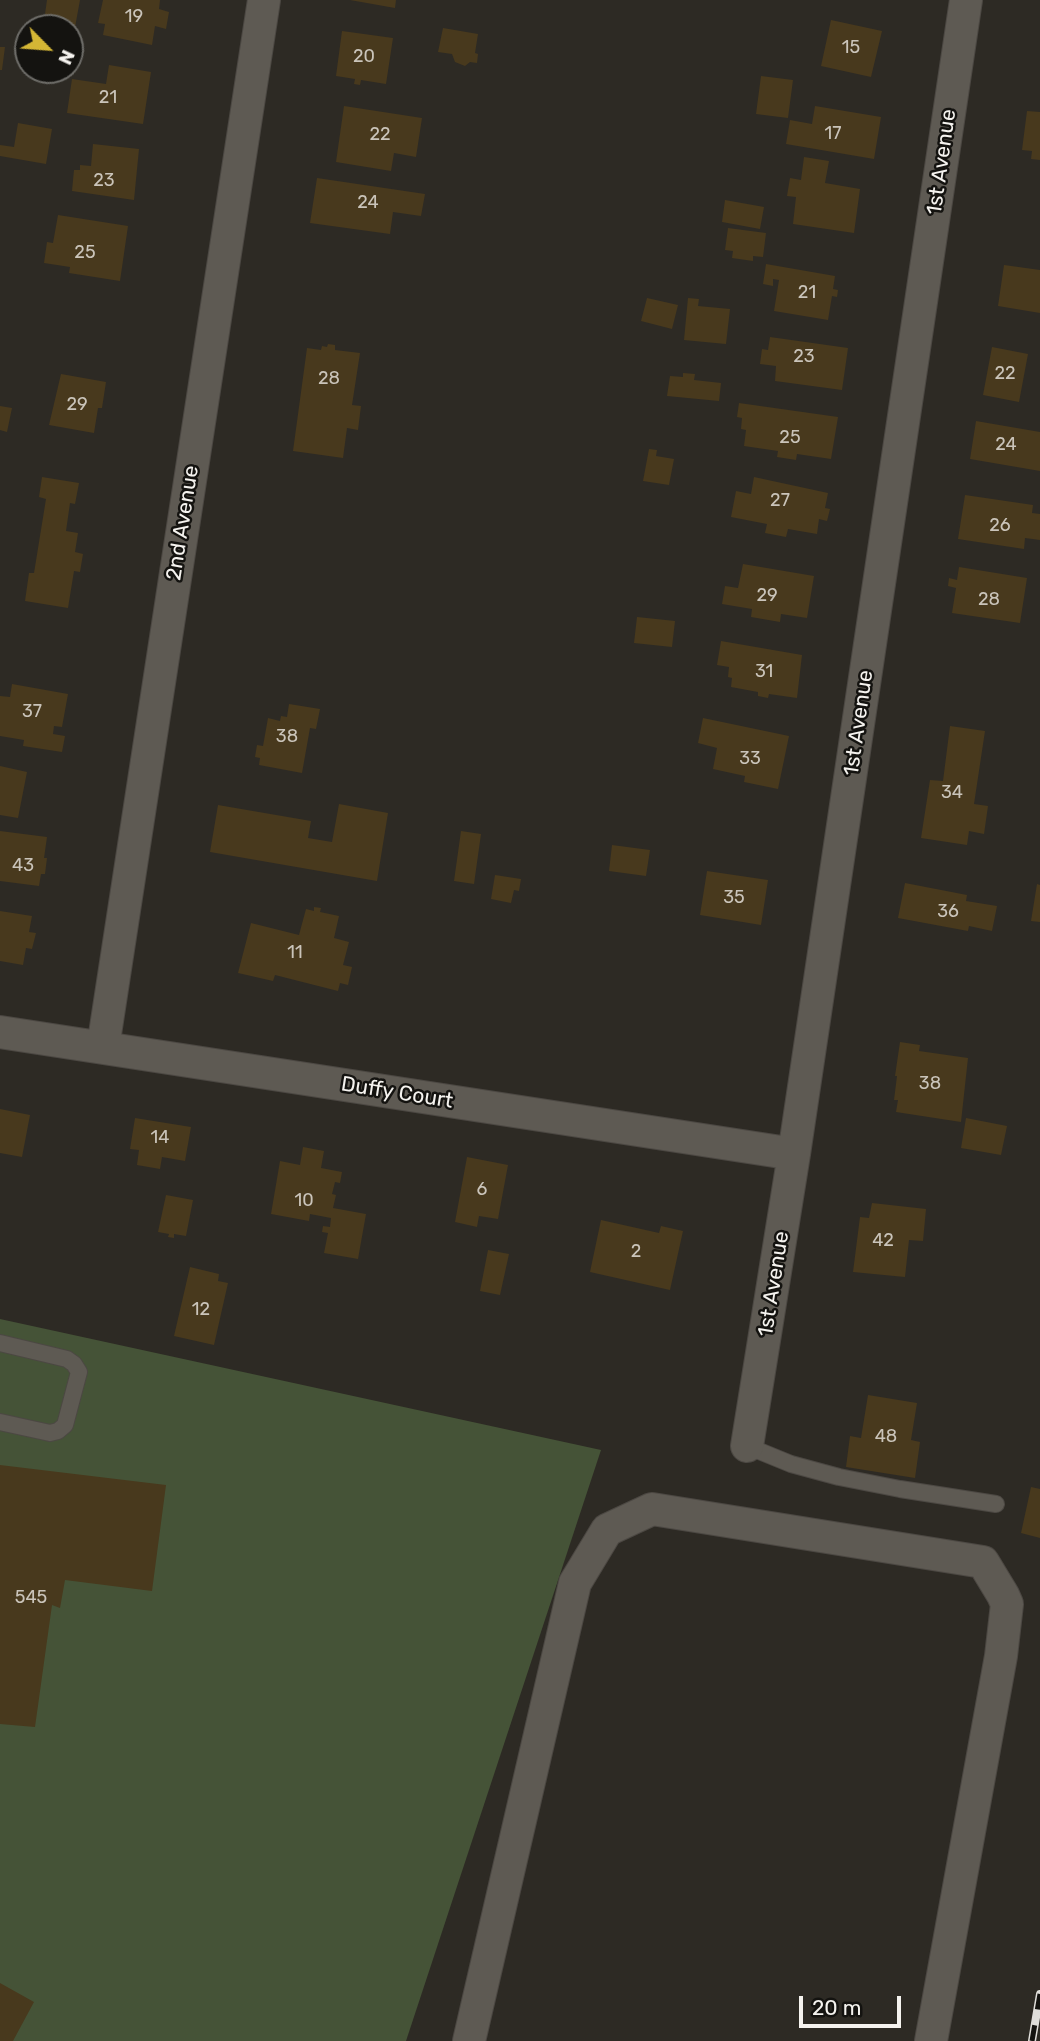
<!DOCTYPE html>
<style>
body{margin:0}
#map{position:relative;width:1040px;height:2041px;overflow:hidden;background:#2d2a24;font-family:Rubik,sans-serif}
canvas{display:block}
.north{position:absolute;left:14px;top:14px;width:70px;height:70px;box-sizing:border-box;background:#141310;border:2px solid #6e6d69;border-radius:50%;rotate:115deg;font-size:19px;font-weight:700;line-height:28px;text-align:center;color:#f5f3ef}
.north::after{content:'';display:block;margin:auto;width:24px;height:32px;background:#d4b635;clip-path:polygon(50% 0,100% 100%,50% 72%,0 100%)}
.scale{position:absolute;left:799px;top:1996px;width:102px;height:32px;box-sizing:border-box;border:4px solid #f5f3ef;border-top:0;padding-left:9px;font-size:21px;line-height:24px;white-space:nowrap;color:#f5f3ef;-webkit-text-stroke:5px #141310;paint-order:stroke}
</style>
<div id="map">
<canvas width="1040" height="2041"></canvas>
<div class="north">N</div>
<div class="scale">20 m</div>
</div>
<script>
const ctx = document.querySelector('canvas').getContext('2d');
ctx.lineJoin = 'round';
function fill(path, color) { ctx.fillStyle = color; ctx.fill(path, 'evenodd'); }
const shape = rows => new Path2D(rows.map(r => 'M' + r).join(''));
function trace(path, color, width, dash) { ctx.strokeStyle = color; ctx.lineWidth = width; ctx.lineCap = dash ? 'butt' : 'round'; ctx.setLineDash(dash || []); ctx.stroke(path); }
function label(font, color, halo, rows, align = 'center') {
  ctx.font = font + ' Rubik,sans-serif'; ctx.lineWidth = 5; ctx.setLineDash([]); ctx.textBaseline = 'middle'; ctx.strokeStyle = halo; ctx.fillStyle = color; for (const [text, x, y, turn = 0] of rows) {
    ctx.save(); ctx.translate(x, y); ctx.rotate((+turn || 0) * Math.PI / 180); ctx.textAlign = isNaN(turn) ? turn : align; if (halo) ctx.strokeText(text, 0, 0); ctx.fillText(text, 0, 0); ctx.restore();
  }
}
const green = shape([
 [0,1319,601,1450,406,2041,0,2041]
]);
const building = shape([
 [47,0,80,0,71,49,70,28,43,28],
 [103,0,160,0,159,9,169,12,166,29,155,26,152,45,103,35,105,24,98,23],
 [350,0,396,0,395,8],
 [831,20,882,31,871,77,821,66],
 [443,28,478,34,475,53,478,54,477,63,470,62,465,66,455,62,452,54,438,52],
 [342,31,393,38,386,84,361,80,360,85,354,84,355,79,336,76],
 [0,47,5,47,2,70,0,70],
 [109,65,151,72,143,124,67,113,72,79,106,84],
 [761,76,793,80,788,118,756,114],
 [344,106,422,118,416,157,394,153,391,171,336,162],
 [815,106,881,117,874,159,786,144,790,120,812,124],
 [1027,111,1040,112,1040,160,1031,159,1032,151,1022,150],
 [18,123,52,129,46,164,0,156,0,145,14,147],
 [93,144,139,149,134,200,72,191,74,170,80,170,80,165,91,166],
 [804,157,829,161,825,183,860,189,854,233,793,224,796,197,787,196,790,178,801,180],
 [317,178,425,194,421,216,393,212,390,234,310,223],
 [725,200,764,207,760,229,722,222],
 [58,215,128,226,120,281,69,273,70,267,44,263,47,242,53,243],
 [728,228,766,233,763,257,753,256,753,261,732,258,733,251,725,250],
 [766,264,835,276,833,289,838,290,837,297,832,296,828,320,774,311,779,280,773,279,773,286,763,284],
 [1004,265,1040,270,1040,313,998,306],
 [647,298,678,305,672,329,641,321],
 [688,298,699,299,698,306,730,309,726,344,684,340],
 [770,337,848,348,842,390,775,381,776,366,760,364,762,349,768,350],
 [328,344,335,345,335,350,360,353,352,405,361,406,358,430,347,428,343,458,293,451,307,348,321,350,322,346,327,347],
 [992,347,1028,354,1019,402,983,395],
 [683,373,695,374,694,380,721,383,719,401,667,396,670,376,683,377],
 [61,374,106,382,102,408,98,408,94,433,49,425],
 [739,403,838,417,831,459,797,454,796,460,777,457,778,451,744,446,746,430,741,429,742,418,737,417],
 [0,406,12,408,7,432,0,430],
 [976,421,1040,432,1040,471,970,459],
 [649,449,657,450,656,456,674,459,669,485,643,481],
 [42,477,79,483,75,504,70,503,66,531,78,533,75,552,83,554,80,572,74,571,68,608,25,601,29,573,34,573,46,499,39,497],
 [754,477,828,493,825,508,830,509,827,521,819,519,817,534,788,529,786,537,765,533,767,524,731,517,736,491,751,494],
 [965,495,1033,505,1032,513,1040,514,1040,540,1025,538,1024,549,958,539],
 [743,564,814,576,807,618,781,614,780,622,751,617,752,609,722,604,725,586,738,588],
 [959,567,1027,578,1020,623,952,613,956,588,948,586,949,578,957,580],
 [637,617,675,621,672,647,634,643],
 [721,641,802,655,797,698,769,694,768,698,758,696,758,692,731,687,732,678,728,677,729,667,717,665],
 [12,684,68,694,62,727,54,726,53,734,65,736,62,752,23,746,24,740,0,736,0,696,10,697],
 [289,704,320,709,316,729,310,728,302,773,259,765,260,758,255,757,257,745,263,746,268,718,280,721,281,716,287,717],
 [703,718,789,736,778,789,744,782,745,776,713,769,717,748,698,743],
 [950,726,985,731,974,804,988,806,984,834,969,831,967,845,921,838,930,780,943,781],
 [0,766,27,772,18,818,0,815],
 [339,804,388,813,377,881,210,852,218,805,311,821,308,838,332,842],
 [0,831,47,837,44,858,47,858,45,874,41,874,39,886,0,881],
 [461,831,481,834,474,884,454,881],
 [612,845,650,850,646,876,609,871],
 [707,871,768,880,761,925,700,915],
 [495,875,521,879,519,891,514,890,511,903,491,899],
 [905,883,967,895,966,901,997,906,992,931,969,926,968,931,898,918],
 [1037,884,1040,885,1040,922,1031,921],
 [314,907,321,908,320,912,339,916,334,938,349,942,343,965,352,967,348,985,340,983,338,991,275,975,273,981,238,973,251,923,299,935,306,909,314,911],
 [0,911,32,916,29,932,36,933,32,949,26,948,23,965,0,961],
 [900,1042,920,1045,919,1051,968,1058,961,1122,896,1112,898,1100,894,1100,897,1076,895,1076],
 [0,1109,30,1115,22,1157,0,1153],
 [135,1118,191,1127,185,1161,162,1157,160,1169,137,1165,139,1150,130,1149],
 [966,1118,1007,1126,1001,1155,961,1148],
 [303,1147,324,1151,321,1168,342,1172,340,1183,335,1182,332,1194,336,1195,333,1208,366,1214,358,1259,324,1253,328,1233,322,1232,323,1226,330,1227,331,1218,310,1214,309,1221,271,1214,280,1161,300,1165],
 [467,1157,508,1165,498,1219,479,1216,477,1227,455,1222],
 [166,1195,193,1200,186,1236,174,1234,174,1238,168,1237,169,1234,158,1232],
 [872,1203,926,1209,923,1241,909,1240,905,1277,853,1272,860,1217,869,1218],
 [601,1220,659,1233,661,1226,683,1231,670,1290,590,1272],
 [488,1250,509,1254,500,1295,480,1291],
 [190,1267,219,1274,218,1281,228,1283,214,1345,174,1336],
 [868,1395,917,1403,911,1440,920,1442,915,1478,846,1467,850,1436,861,1438],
 [0,1465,166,1485,152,1591,65,1580,60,1608,52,1605,35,1727,0,1724],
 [1031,1487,1040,1489,1040,1538,1021,1533],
 [0,1983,34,2002,13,2041,0,2041]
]);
const service = shape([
 [0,1343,67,1359,74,1364,79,1372,65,1425,58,1431,50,1433,0,1422],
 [747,1446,791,1464,839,1477,900,1489,996,1504]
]);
const minor = shape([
 [0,1032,794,1154],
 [103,1047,264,0],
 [747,1446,794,1154,966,0],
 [469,2041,575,1583,607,1530,652,1509,983,1562,1003,1595,1007,1604,1001,1656,931,2041]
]);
const rail = shape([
 [1032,2041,1040,1994]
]);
const numberNames = [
 ["19",134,17],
 ["15",851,48],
 ["20",364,57],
 ["21",108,98],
 ["17",833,134],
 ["22",380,135],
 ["23",104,181],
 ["24",368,203],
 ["25",85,253],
 ["21",807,293],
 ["23",804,357],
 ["22",1005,374],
 ["28",329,379],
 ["29",77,405],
 ["25",790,438],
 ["24",1006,445],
 ["27",780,501],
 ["26",1000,526],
 ["29",767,596],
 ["28",989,600],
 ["31",764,672],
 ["37",32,712],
 ["38",287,737],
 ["33",750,759],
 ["34",952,793],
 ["43",23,866],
 ["35",734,898],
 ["36",948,912],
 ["11",295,953],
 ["38",930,1084],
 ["14",160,1138],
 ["6",482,1190],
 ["10",304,1201],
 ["42",883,1241],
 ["2",636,1252],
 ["12",201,1310],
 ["48",886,1437],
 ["545",31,1598]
];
const streetNames = [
 ["1st Avenue",942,162,-82],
 ["2nd Avenue",183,523,-81],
 ["1st Avenue",859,723,-82],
 ["Duffy Court",397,1093,9],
 ["1st Avenue",774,1284,-81]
];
fill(green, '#455337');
fill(building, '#48391d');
trace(service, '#4c4843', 18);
trace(minor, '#4c4843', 34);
trace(service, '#5e5a53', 16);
trace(minor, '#5e5a53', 32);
trace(rail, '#e0deda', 8);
trace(rail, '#141310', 5, [16]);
label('18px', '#cac4ba', null, numberNames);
label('21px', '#f5f3ef', '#141310', streetNames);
</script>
